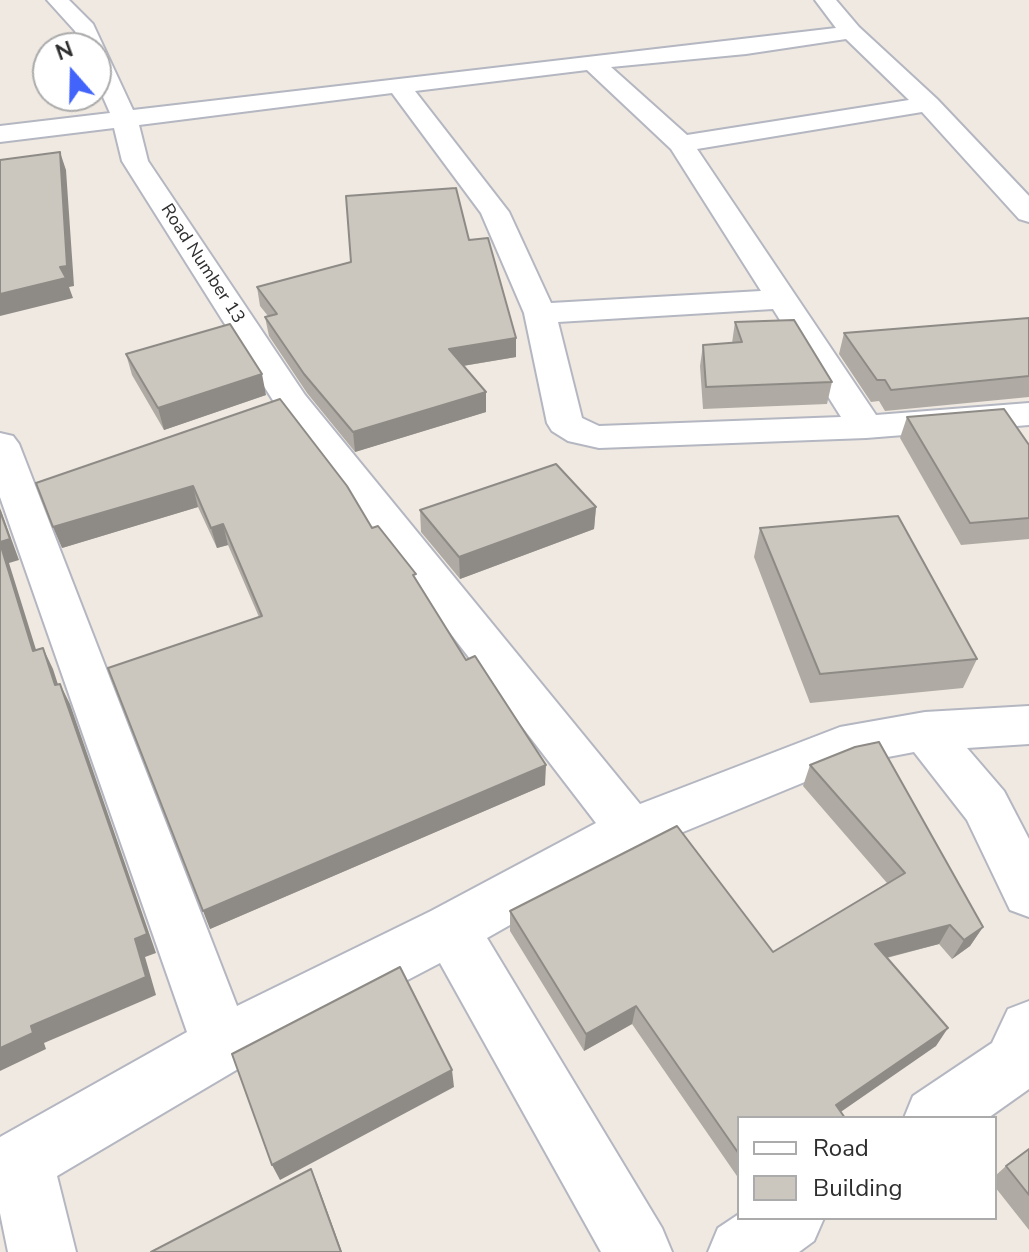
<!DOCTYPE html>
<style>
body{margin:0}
#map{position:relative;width:1029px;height:1252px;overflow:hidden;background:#efe9e1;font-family:"Nunito Sans",sans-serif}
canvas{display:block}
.legend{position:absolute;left:737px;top:1116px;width:260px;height:104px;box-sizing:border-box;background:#fff;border:2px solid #ababab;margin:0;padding:10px 14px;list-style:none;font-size:24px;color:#2e2e2e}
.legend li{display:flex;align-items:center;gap:16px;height:40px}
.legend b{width:40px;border:2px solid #ababab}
.north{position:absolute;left:32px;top:32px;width:80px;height:80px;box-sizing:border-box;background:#fff;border:2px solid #ababab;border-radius:50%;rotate:340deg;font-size:22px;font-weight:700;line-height:32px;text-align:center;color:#2e2e2e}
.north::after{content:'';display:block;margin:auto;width:28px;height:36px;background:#4264fb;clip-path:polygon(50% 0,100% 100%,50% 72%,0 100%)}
</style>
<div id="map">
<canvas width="1029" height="1252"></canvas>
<ul class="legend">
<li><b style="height:10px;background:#fff"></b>Road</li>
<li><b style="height:22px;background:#cbc7bf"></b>Building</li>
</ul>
<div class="north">N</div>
</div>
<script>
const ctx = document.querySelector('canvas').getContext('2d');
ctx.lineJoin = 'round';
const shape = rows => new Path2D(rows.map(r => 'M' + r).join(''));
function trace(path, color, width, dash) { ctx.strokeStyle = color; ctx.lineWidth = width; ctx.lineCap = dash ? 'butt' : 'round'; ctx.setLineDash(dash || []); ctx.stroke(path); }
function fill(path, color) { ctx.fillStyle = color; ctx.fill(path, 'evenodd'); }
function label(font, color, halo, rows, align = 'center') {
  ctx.font = font + ' "Nunito Sans",sans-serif'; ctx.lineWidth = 6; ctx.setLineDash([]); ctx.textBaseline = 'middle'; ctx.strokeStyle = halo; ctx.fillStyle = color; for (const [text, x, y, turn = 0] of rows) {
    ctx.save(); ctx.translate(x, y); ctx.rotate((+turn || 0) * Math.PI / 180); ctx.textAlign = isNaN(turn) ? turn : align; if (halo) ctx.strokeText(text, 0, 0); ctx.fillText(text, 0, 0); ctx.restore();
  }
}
const minor = shape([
 [47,0,69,0,93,24,133,110,836,28,815,0,836,0,859,27,937,99,1029,196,1029,222,1019,219,922,112,697,149,876,415,1029,403,1029,425,866,438,599,448,568,441,552,431,547,423,524,313,481,213,392,93,139,125,148,161,305,395,640,804,840,727,925,712,1029,706,1029,744,967,748,1004,791,1029,839,1029,917,1010,910,967,820,914,752,846,765,649,846,487,938,662,1228,672,1252,601,1252,440,963,243,1066,57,1176,76,1252,8,1252,0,1213,0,1137,187,1032,0,497,0,433,13,436,19,444,237,1006,431,911,596,823,279,410,122,161,114,128,0,142,0,126,110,113,96,81,96,48,82,48,75,31,47,0],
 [846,39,909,100,687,135,611,67,746,54,846,39],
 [587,70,671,149,761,291,551,303,509,212,415,91,587,70],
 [773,309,841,417,599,426,582,418,558,322,773,309],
 [1029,1001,1029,1089,988,1118,904,1118,913,1096,992,1043,1008,1009,1029,1001],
 [739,1214,739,1218,824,1218,814,1241,799,1252,708,1252,718,1228,739,1214]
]);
const wall = shape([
 [469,240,516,338,516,357,463,366,486,392,486,412,355,452,307,393,269,336,265,317,268,316,260,306,257,287],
 [1029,318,1029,397,885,411,879,401,871,402,839,354,844,333],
 [735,322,832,382,827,404,703,409,700,366,703,345,732,343],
 [126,354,266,395,164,430,132,375],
 [280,399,372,528,416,581,545,785,210,929,259,617,228,545,217,548,198,507,62,548],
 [907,417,1029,445,1029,539,961,545,900,438],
 [596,507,594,529,460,579,421,532,420,510],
 [760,528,977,659,963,688,810,703,754,557],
 [810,765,983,927,970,946,952,959,939,944,887,958,936,1046,739,1118,739,1179,632,1024,584,1051,510,931,510,911,773,952,887,883,803,786],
 [1029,1149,1029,1230,995,1187,995,1176,1006,1166]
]);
const shadedWall = shape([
 [60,152,66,170,74,286,69,287,73,298,0,316,0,294,60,267],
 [516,338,516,357,450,368,449,349],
 [262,374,266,395,164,430,158,408],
 [486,392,486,412,355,452,353,432],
 [193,486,198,507,62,548,53,527],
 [596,507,594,529,460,579,459,557],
 [0,508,19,560,9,563,43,672,33,651,0,543],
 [223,524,228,545,217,548,211,528],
 [43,648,53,669,65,706,55,685],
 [60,684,70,704,156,953,145,957,156,995,44,1043,46,1049,0,1071,0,1048,31,1026],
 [546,765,545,785,210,929,203,911],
 [950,925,939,944,865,963,875,944],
 [983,927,970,946,952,959,964,940],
 [636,1006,632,1024,584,1051,586,1034],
 [948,1028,936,1046,832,1118,836,1105],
 [452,1070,454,1087,280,1180,272,1165],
 [311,1169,317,1183,342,1252,341,1252]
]);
const building = shape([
 [60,152,67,266,60,267,66,278,0,294,0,160,60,152],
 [456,188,469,240,488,238,516,338,449,349,486,392,353,432,304,374,265,317,277,314,257,287,351,262,346,196,456,188],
 [1029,318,1029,376,891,390,885,380,877,380,844,333,1029,318],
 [794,320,832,382,706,387,703,345,742,342,735,322,794,320],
 [230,324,262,374,158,408,126,354,230,324],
 [280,399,347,486,372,528,378,526,416,574,413,575,466,660,475,656,546,765,203,911,108,668,262,616,223,524,211,528,193,486,53,527,36,483,280,399],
 [1004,409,1029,445,1029,518,970,523,907,417,1004,409],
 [556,464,596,507,459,557,420,510,556,464],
 [0,511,10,539,0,542,0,511],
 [898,516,977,659,820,674,760,528,898,516],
 [0,543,33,651,43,648,55,685,60,684,147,934,135,939,146,977,31,1026,33,1033,0,1048,0,543],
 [879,742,983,927,964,940,950,925,875,944,948,1028,836,1105,845,1118,739,1118,739,1154,636,1006,586,1034,510,911,677,826,773,952,905,873,810,765,855,747,879,742],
 [400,967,452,1070,272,1165,232,1054,400,967],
 [1029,1149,1029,1195,1006,1166,1029,1149],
 [311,1169,341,1252,151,1252,311,1169]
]);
const farStreetnames = [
 ["Road Number 13",202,264,57]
];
trace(minor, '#b4b7c1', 4);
fill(minor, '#fff');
fill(wall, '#afaba4');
fill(shadedWall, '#8e8b86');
fill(building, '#cbc7bf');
trace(building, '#8e8b86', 2);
label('18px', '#2e2e2e', '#fff', farStreetnames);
</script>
